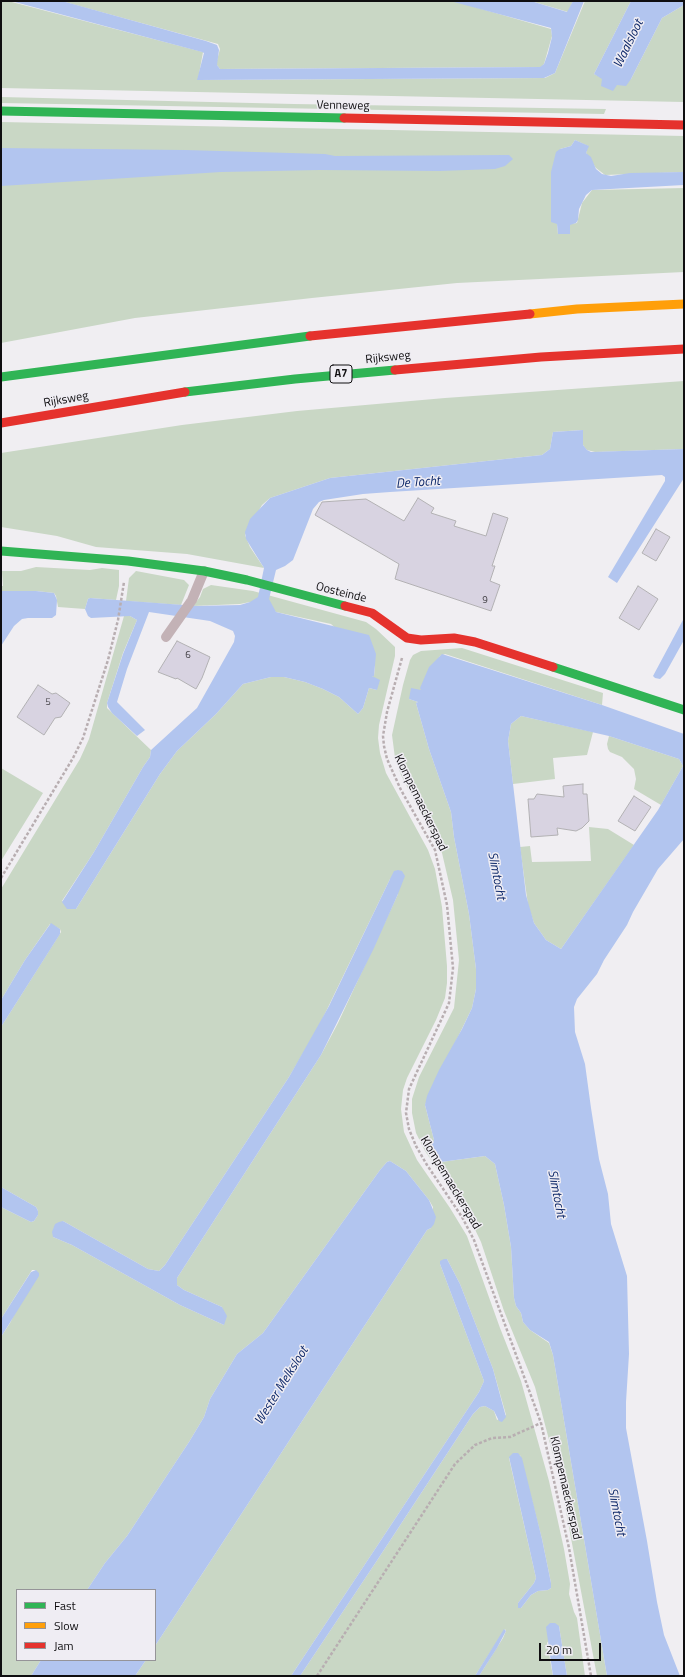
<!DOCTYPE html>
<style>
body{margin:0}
#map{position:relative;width:685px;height:1677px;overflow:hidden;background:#f0eef2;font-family:"Titillium Web",sans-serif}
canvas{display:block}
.frame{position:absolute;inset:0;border:2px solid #0f0e10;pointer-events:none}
.legend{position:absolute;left:16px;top:1589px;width:140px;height:72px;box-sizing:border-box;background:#efedf3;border:1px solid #959498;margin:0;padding:5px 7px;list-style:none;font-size:12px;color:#0f0e10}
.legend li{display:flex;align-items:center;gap:8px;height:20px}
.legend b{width:20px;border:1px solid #959498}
.scale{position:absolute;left:539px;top:1643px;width:62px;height:18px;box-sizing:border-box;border:2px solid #0f0e10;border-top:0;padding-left:5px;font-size:12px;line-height:14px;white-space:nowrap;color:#0f0e10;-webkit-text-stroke:3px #efedf3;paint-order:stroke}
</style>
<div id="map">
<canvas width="685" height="1677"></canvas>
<div class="frame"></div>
<ul class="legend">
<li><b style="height:5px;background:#30b455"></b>Fast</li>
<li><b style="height:5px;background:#ff9f0a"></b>Slow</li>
<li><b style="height:5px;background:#e5322d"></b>Jam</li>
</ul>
<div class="scale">20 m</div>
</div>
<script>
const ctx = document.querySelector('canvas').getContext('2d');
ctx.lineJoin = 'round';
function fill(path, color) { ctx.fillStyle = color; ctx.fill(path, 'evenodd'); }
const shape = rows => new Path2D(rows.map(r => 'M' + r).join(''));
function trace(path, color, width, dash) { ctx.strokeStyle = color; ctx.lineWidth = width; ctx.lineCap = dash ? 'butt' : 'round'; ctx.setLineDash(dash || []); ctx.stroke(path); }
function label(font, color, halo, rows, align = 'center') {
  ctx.font = font + ' "Titillium Web",sans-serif'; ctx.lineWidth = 3; ctx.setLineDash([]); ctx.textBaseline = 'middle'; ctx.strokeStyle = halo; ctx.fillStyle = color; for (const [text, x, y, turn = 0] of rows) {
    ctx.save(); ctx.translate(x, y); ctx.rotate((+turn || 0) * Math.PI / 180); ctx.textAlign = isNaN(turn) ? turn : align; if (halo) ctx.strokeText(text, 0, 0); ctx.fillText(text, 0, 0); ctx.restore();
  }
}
const green = shape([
 [1,1,8,1,203,52,198,80,545,78,555,73,585,1,631,1,594,74,617,85,631,79,662,18,684,5,684,102,1,88],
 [61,1,454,1,551,29,552,36,544,64,541,67,220,69,216,64,220,49,218,44],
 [531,1,573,1,568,12],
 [1,97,294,104,606,109,604,114,1,103],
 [1,122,684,136,684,172,605,175,596,168,586,153,588,146,575,140,571,146,560,149,557,224,558,234,570,234,570,224,577,223,582,203,592,190,684,188,684,272,457,283,312,298,135,318,1,343],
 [684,381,684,449,595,452,587,450,585,448,583,445,583,430,553,432,550,449,542,455,330,478,270,498,262,505,245,535,250,547,264,568,187,554,96,547,57,536,1,527,1,453,182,425,297,411,445,398],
 [36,567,90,570,102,568,119,570,119,586,116,600,90,598,88,599,85,609,58,607,56,596,54,593,36,591,1,591,1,586,3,586,2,571,21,571],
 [136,571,184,580,189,585,181,605,126,601,129,578],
 [211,585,253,591,366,622,376,629,395,647,395,656,379,725,378,738,380,753,386,773,428,850,435,869,442,907,447,966,447,983,445,998,436,1020,407,1078,403,1090,401,1109,404,1132,417,1160,450,1208,467,1236,500,1328,521,1381,549,1481,564,1549,570,1584,569,1594,574,1612,577,1618,585,1676,567,1676,559,1626,547,1643,553,1676,479,1676,503,1638,506,1631,505,1629,475,1676,300,1676,378,1559,473,1414,480,1407,485,1406,494,1411,497,1420,506,1415,493,1369,460,1284,447,1259,440,1264,484,1381,479,1392,291,1676,135,1676,146,1660,155,1660,155,1646,427,1230,431,1228,433,1207,429,1200,406,1171,390,1161,387,1162,380,1170,263,1333,237,1354,210,1399,204,1417,189,1442,127,1536,105,1563,87,1590,17,1590,17,1660,41,1660,31,1676,1,1676,1,1337,10,1323,36,1270,32,1270,1,1319,1,1207,31,1222,34,1221,38,1215,38,1211,36,1207,1,1187,1,1027,61,932,60,929,50,924,25,960,1,1000,1,889,80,759,89,739,124,616,130,616,137,620,123,653,107,703,107,708,151,750,150,757,143,767,94,852,62,901,76,909,160,774,177,751,216,714,243,684,271,677,284,677,305,682,323,689,339,697,358,714,363,708,369,688,377,690,372,676,374,676,375,665,331,624,276,612,273,610,272,606,250,602,240,604,193,606,200,597,203,589],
 [390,879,398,894,338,1023,321,1055,177,1278,177,1285,184,1290,222,1307,224,1325,180,1305,72,1245,53,1237,63,1221,148,1269,159,1271,165,1265,289,1077,318,1028],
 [520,1455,542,1539,551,1583,551,1588,548,1590,538,1591,531,1595,521,1608,518,1608,518,1603,534,1583,536,1578,509,1458],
 [462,648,603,693,602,705,445,654,440,656,421,690,409,699,418,702,416,703,429,749,451,812,454,837,469,914,476,969,476,989,472,1008,425,1105,434,1140,441,1162,485,1156,495,1164,504,1205,511,1247,514,1298,516,1306,521,1313,523,1322,530,1330,549,1343,553,1355,607,1676,597,1676,561,1485,535,1387,504,1311,481,1242,468,1215,425,1151,416,1133,412,1113,412,1099,419,1077,454,1008,459,960,453,900,442,853,401,775,395,758,392,735,403,685,410,660,413,655,421,651],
 [521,716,593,732,587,755,553,758,555,779,513,784,508,741,511,724],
 [609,736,679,759,683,766,661,805,634,789,636,779,634,769,622,757,610,752,608,749,607,744],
 [1,768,43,793,1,861],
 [589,827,608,829,634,845,561,949,546,940,534,923,528,905,520,847,530,846,532,862,591,861]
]);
const water = shape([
 [11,1,62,1,206,41,217,45,219,50,217,65,220,69,540,67,544,64,548,53,552,37,551,28,450,1,531,1,567,12,573,1,584,1,555,73,544,78,197,80,204,53,202,52],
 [631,1,684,1,684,5,662,18,631,79,626,86,617,85,613,91,601,86,602,79,594,74],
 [575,140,589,146,586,153,591,157,596,169,602,174,611,176,630,173,684,172,684,185,592,190,586,195,579,209,578,220,576,223,570,225,570,234,558,234,557,224,551,222,551,172,556,152,560,149,571,146],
 [1,148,185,150,325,154,335,156,509,155,513,159,505,166,495,169,439,171,320,170,221,172,1,186],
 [583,430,583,445,587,450,591,452,684,449,684,478,617,583,608,577,665,481,665,477,662,475,390,492,363,494,324,500,319,502,313,509,293,560,285,566,276,570,269,599,276,612,369,635,376,654,374,676,372,676,380,680,377,690,369,688,363,708,358,714,339,697,323,689,305,682,284,677,271,677,243,684,216,714,177,751,160,774,76,909,67,909,62,902,94,852,143,767,150,757,151,750,197,708,234,642,235,636,233,631,210,621,149,612,127,669,117,702,145,730,137,736,112,713,108,707,107,703,123,654,137,620,130,616,91,618,88,616,85,609,88,599,90,598,197,606,240,605,250,602,258,597,264,568,246,539,245,532,250,519,270,498,330,478,542,455,550,449,553,432],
 [1,591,36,591,54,593,57,600,56,615,52,618,28,618,22,619,14,626,1,646],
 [684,618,684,640,665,674,660,679,655,678,653,676],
 [442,654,602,705,684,734,684,839,658,869,633,912,627,925,604,960,597,974,577,999,574,1007,575,1032,585,1064,591,1108,599,1159,608,1194,611,1224,627,1276,629,1354,626,1402,626,1428,647,1541,657,1602,664,1635,680,1676,607,1676,553,1355,549,1342,530,1330,523,1322,521,1313,516,1306,514,1298,511,1247,504,1205,495,1164,485,1156,441,1162,431,1147,434,1140,425,1105,427,1096,439,1070,462,1029,472,1008,476,989,476,969,469,914,454,837,451,812,429,749,416,703,418,702,409,699,411,688,421,690,420,688,429,667],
 [521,716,609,736,679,759,683,766,658,810,561,949,546,940,534,923,526,895,508,741,511,724],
 [398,870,402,871,405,876,398,894,374,948,321,1055,177,1278,177,1285,184,1290,222,1307,227,1316,224,1325,180,1305,72,1245,53,1237,52,1232,55,1224,59,1222,63,1221,148,1269,159,1271,165,1265,289,1077,329,1006,390,879,394,871],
 [51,923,60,929,60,934,1,1027,1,1000,25,960],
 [390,1161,406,1171,429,1200,436,1217,434,1224,431,1228,427,1230,155,1646,155,1590,87,1590,105,1563,127,1536,189,1442,204,1417,210,1399,237,1354,263,1333,380,1170,387,1162],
 [1,1187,36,1207,38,1211,38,1215,34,1221,31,1222,1,1207],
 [444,1259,447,1259,460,1284,493,1369,506,1417,502,1422,499,1421,494,1411,485,1406,480,1407,473,1414,378,1559,300,1676,291,1676,479,1392,484,1381,440,1264,440,1261],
 [36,1270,39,1273,39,1276,1,1337,1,1319,31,1272],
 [513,1453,518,1453,522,1458,542,1539,551,1583,551,1588,548,1590,538,1591,531,1595,521,1608,518,1608,518,1603,534,1583,536,1578,509,1457],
 [550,1623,555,1623,559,1626,567,1676,553,1676,546,1627],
 [504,1629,506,1631,497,1648,479,1676,475,1676],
 [41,1660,146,1660,135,1676,31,1676]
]);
const building = shape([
 [418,498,434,508,431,513,456,521,454,526,486,536,493,513,508,518,492,566,495,566,490,581,500,585,491,611,395,579,399,564,315,515,322,502,366,499,404,521,418,498],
 [656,529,670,537,656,561,642,553,656,529],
 [638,586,658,599,639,630,619,618,638,586],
 [177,641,210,657,202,678,196,689,177,678,176,679,158,672,177,641],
 [38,685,52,694,56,693,70,703,61,717,55,718,44,735,17,717,38,685],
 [583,784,583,794,587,794,589,821,582,828,576,831,557,828,558,835,531,837,528,799,534,799,537,794,564,797,563,786,583,784],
 [634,796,651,807,635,831,618,821,634,796]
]);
const path = shape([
 [402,658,387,712,383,736,384,746,387,759,401,790,435,850,447,905,453,968,449,1003,409,1089,406,1113,409,1129,416,1146,427,1165,462,1217,474,1240,541,1423,569,1548,591,1676],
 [1,878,73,758,83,738,108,660,118,620,124,582],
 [317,1676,455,1464,475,1445,492,1438,510,1437,541,1423]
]);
const lane = shape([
 [166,637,192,600,204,571]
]);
const fast = shape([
 [1,111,344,118],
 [1,377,310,336],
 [185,392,295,379,395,370],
 [1,551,128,561,204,571,247,580,345,606],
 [553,667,684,710]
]);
const slow = shape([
 [530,314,577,309,684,304]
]);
const jam = shape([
 [344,118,684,125],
 [310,336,530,314],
 [395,370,541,357,684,349],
 [1,423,185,392],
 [345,606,372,613,407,638,421,640,454,638,475,642,553,667]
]);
const numberNames = [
 ["9",485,601],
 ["6",188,656],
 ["5",48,703]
];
const shields = [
 [341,374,22]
];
const shieldNames = [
 ["A7",341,374]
];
const streetNames = [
 ["Venneweg",343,106,1],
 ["Rijksweg",388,358,-6],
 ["Rijksweg",66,400,-10],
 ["Oosteinde",341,593,14],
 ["Klompemaeckerspad",420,803,64],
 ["Klompemaeckerspad",450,1183,59],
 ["Klompemaeckerspad",565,1488,77]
];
const waterNames = [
 ["Waalsloot",629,44,-64],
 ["De Tocht",418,483,-4],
 ["Slimtocht",496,876,79],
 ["Slimtocht",556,1194,79],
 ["Wester Melksloot",282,1386,-58],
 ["Slimtocht",616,1512,79]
];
fill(green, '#c9d7c5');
fill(water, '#b2c5ef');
fill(building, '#d8d3e1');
trace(building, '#b2b1b3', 1);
trace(path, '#b8aeb1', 2.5, [3, 2]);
trace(lane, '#c3b2b6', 10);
trace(fast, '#30b455', 9);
trace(slow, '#ff9f0a', 9);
trace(jam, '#e5322d', 9);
label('10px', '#413f44', null, numberNames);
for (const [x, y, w] of shields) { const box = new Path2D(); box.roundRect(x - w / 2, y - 9, w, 18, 3); ctx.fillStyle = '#efedf3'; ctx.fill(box); trace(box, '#0f0e10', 1); }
label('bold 11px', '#0f0e10', null, shieldNames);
label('12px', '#0f0e10', '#efedf3', streetNames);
label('italic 13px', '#0c2769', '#efedf3', waterNames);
</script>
